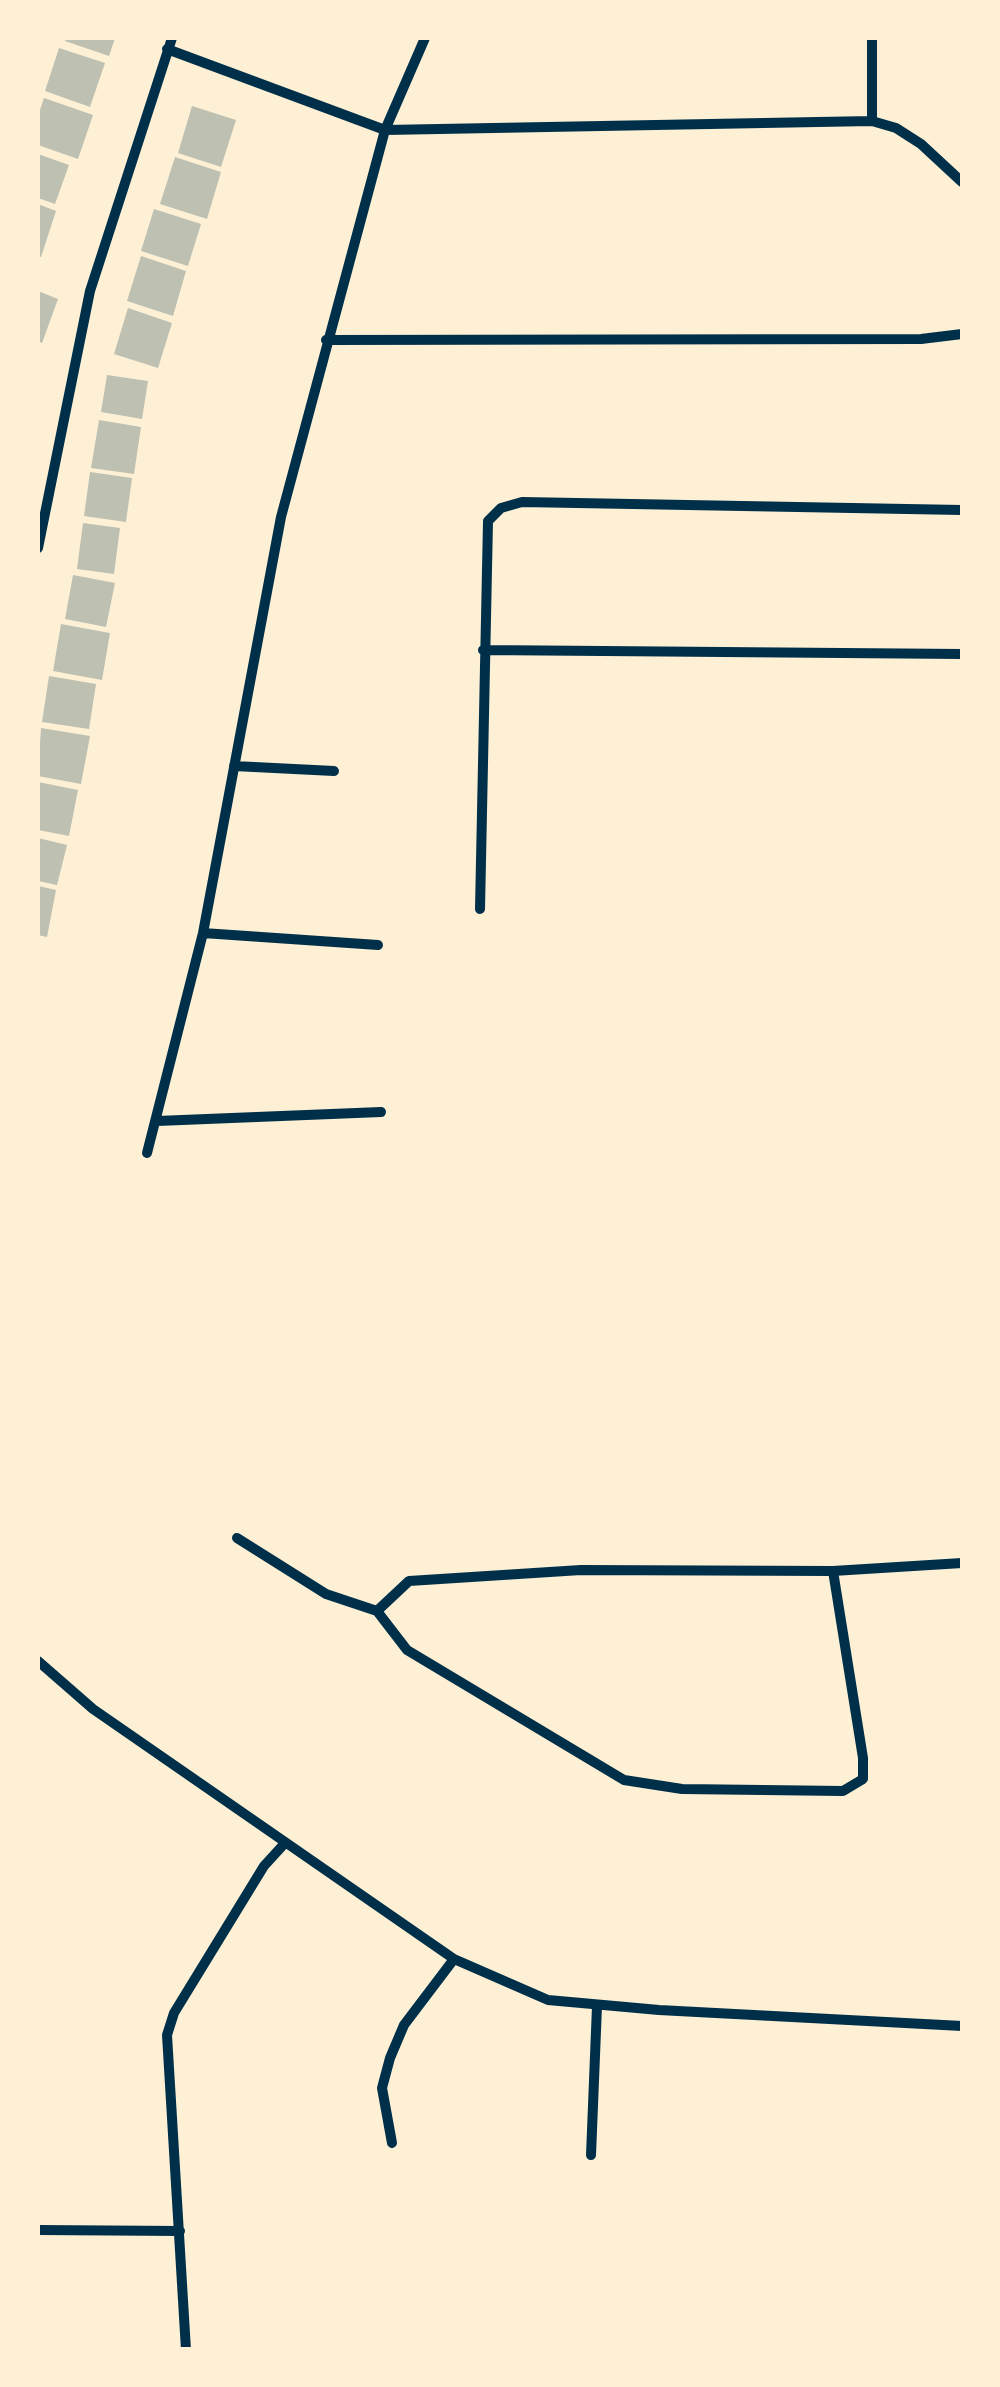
<!DOCTYPE html>
<style>
body{margin:0}
#map{position:relative;width:1000px;height:2387px;overflow:hidden;background:#fdf0d5;font-family:Lato,sans-serif}
canvas{display:block}
.frame{position:absolute;inset:0;border:40px solid #fdf0d5;pointer-events:none}
</style>
<div id="map">
<canvas width="1000" height="2387"></canvas>
<div class="frame"></div>
</div>
<script>
const ctx = document.querySelector('canvas').getContext('2d');
ctx.lineJoin = 'round';
function fill(path, color) { ctx.fillStyle = color; ctx.fill(path, 'evenodd'); }
const shape = rows => new Path2D(rows.map(r => 'M' + r).join(''));
function trace(path, color, width, dash) { ctx.strokeStyle = color; ctx.lineWidth = width; ctx.lineCap = dash ? 'butt' : 'round'; ctx.setLineDash(dash || []); ctx.stroke(path); }
const building = shape([
 [66,38,115,38,109,56,65,41],
 [59,48,105,63,90,107,45,91],
 [44,98,93,115,78,159,38,145,38,116],
 [192,106,236,120,221,167,178,153],
 [38,154,69,165,55,204,38,198],
 [175,157,221,172,207,219,160,204],
 [38,204,56,211,41,257,38,256],
 [154,209,201,224,188,266,141,251],
 [141,256,186,271,173,316,127,301],
 [38,291,58,299,42,343,38,341],
 [128,308,172,323,158,368,114,354],
 [107,375,148,381,142,419,101,412],
 [99,420,141,427,134,474,91,468],
 [90,472,132,478,126,522,84,516],
 [83,523,120,528,114,574,77,569],
 [73,575,115,583,106,627,65,619],
 [61,624,110,633,102,680,53,671],
 [49,676,96,684,89,729,42,722],
 [41,728,90,736,81,784,38,776],
 [38,782,78,790,69,836,38,830],
 [38,838,67,845,57,885,38,881],
 [38,886,56,890,47,937,38,935]
]);
const minor = shape([
 [872,38,872,121],
 [167,49,385,130,872,121,896,128,921,144,962,182],
 [326,340,921,339,962,334],
 [38,548,90,291,172,38],
 [483,650,962,654],
 [234,766,334,771],
 [480,909,488,521,501,508,522,502,962,510],
 [203,933,378,945],
 [157,1121,381,1112],
 [147,1153,203,933,281,517,385,130,425,38],
 [237,1538,326,1594,377,1611,407,1650,624,1780,682,1789,843,1791,863,1779,863,1758,833,1571],
 [377,1611,409,1581,581,1570,833,1571,962,1563],
 [38,1661,93,1709,454,1959,548,2000,659,2010,962,2026],
 [392,2143,382,2088,390,2058,404,2025,454,1959],
 [591,2155,597,2006],
 [38,2230,180,2231],
 [186,2350,167,2035,174,2013,264,1866,285,1843]
]);
fill(building, '#bec0b2');
trace(minor, '#003049', 10);
</script>
